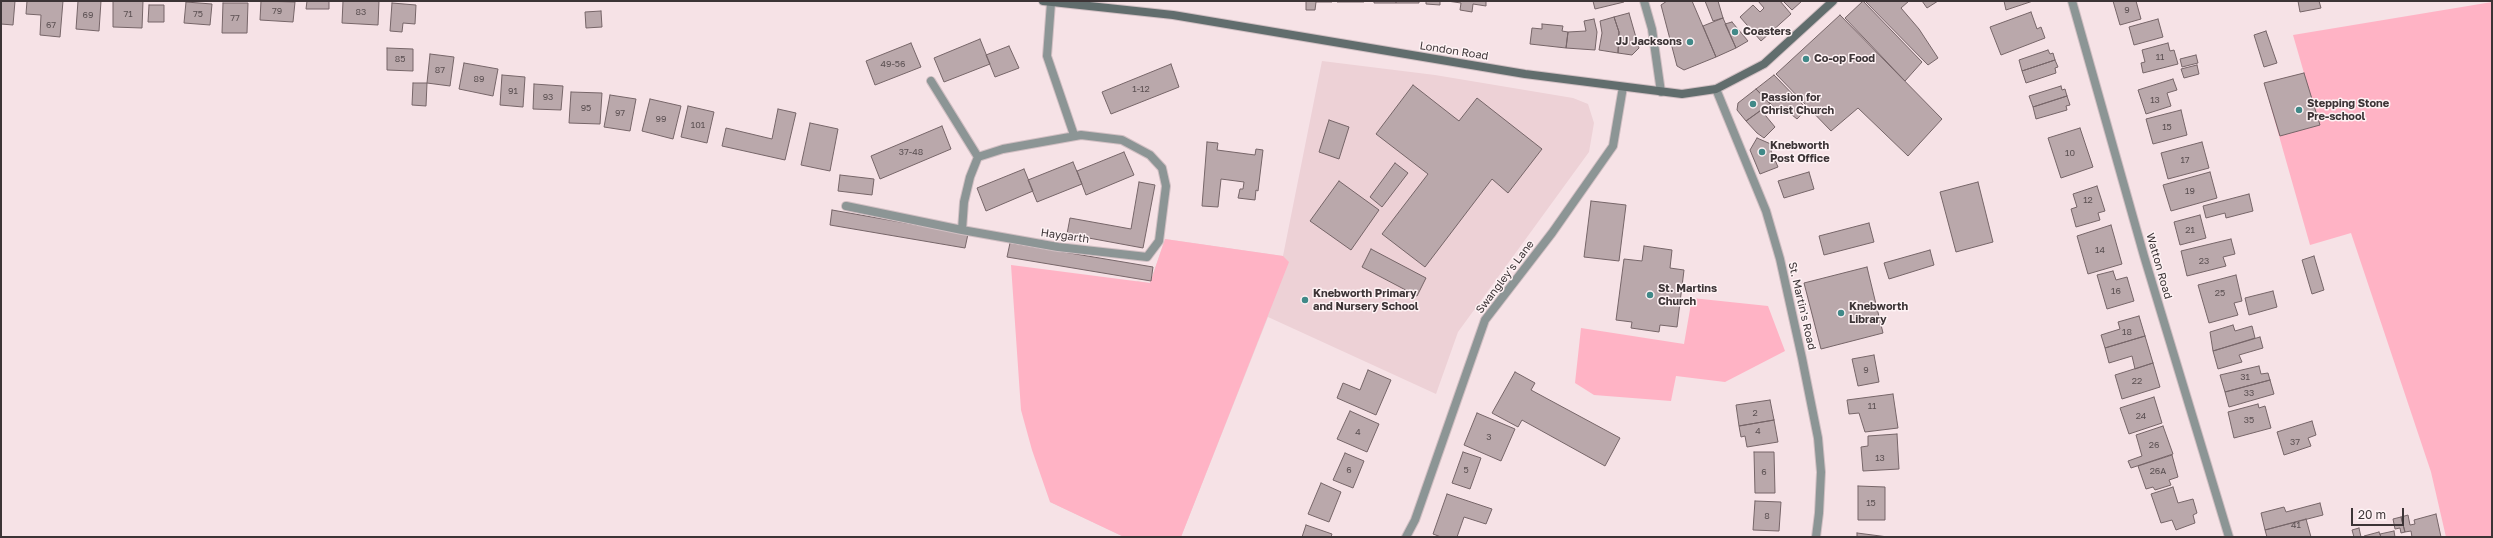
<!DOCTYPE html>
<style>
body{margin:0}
#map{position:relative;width:2493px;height:538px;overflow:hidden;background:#f6e2e6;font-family:"Golos Text",sans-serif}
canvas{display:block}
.frame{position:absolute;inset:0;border:2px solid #3c3436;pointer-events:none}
.scale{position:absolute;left:2351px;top:508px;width:53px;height:18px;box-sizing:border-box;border:2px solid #3c3436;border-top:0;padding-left:5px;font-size:12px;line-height:14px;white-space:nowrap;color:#3c3436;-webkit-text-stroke:3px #fef2f4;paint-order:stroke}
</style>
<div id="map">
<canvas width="2493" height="538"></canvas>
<div class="frame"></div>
<div class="scale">20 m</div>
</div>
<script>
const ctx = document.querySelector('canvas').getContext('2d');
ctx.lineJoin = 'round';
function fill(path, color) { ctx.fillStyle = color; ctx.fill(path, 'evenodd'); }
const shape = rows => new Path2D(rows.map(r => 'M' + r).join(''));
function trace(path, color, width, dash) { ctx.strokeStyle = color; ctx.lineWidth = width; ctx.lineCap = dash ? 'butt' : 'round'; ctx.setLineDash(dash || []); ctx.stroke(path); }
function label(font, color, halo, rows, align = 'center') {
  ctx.font = font + ' "Golos Text",sans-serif'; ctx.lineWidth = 3; ctx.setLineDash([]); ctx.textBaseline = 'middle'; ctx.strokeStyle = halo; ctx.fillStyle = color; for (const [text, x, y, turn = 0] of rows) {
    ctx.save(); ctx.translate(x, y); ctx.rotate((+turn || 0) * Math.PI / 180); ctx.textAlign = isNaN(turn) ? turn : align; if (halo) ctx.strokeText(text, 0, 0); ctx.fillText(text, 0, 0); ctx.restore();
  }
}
const built = shape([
 [1322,61,1435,75,1573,98,1588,104,1594,123,1589,152,1458,332,1436,394,1268,317,1181,537,1124,537,1050,502,1137,281,1150,283,1165,239,1283,256]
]);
const green = shape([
 [2492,2,2492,537,2446,537,2431,472,2351,233,2310,245,2264,83,2304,73,2293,35],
 [1165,239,1283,256,1289,262,1181,537,1124,537,1050,502,1032,450,1021,410,1011,265,1150,283],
 [1692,298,1768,306,1785,351,1725,382,1676,376,1671,401,1594,395,1575,383,1581,328,1684,344]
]);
const building = shape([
 [1,1,15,1,13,25,1,24,1,1],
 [27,1,63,1,60,37,40,35,41,15,26,14,27,1],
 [78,1,101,1,99,31,76,29,78,1],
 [113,1,143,1,142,28,113,27,113,1],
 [261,1,295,2,293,22,260,20,261,1],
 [307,1,329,1,329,9,306,9,307,1],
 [343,1,379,1,378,25,342,23,343,1],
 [1306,1,1332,1,1332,2,1316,2,1315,10,1306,10,1306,1],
 [1337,1,1364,1,1364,2,1337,2,1337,1],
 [1374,1,1396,1,1396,3,1374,3,1374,1],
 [1396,1,1419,1,1419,3,1396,3,1396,1],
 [1426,1,1440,1,1440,5,1426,4,1426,1],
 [1447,1,1486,1,1486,6,1473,4,1472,12,1460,10,1461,3,1447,1],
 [1593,1,1623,1,1624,2,1595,9,1593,1],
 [1667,1,1692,1,1716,57,1684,70,1677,66,1661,5,1667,1],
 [1705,1,1718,1,1723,18,1713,21,1705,1],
 [1758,1,1780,1,1791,14,1761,41,1740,17,1753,5,1760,12,1764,8,1758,1],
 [1783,1,1802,1,1792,10,1783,1],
 [1863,1,1922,62,1905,81,1845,18,1863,1],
 [1865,1,1909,1,1901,8,1919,29,1938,58,1928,65,1865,1],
 [1922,1,1938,1,1927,8,1922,1],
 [2004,1,2033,1,2006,10,2004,1],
 [2113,1,2136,1,2141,19,2120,25,2113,1],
 [2298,1,2319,1,2321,8,2300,12,2298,1],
 [186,2,212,4,210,25,184,23,186,2],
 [223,3,248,3,247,33,222,33,223,3],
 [392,3,416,5,415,24,403,23,402,32,390,31,392,3],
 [149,5,164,5,164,22,148,22,149,5],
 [601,11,602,27,586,28,585,12,601,11],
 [2031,12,2037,29,2041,27,2045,38,2001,55,1990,27,2031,12],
 [1629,13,1639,48,1632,55,1618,53,1619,32,1614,17,1629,13],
 [1840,15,1942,119,1908,156,1858,108,1831,131,1776,74,1840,15],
 [1614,17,1619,32,1618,53,1599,50,1602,33,1600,21,1614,17],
 [1723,18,1736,48,1716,57,1703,26,1723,18],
 [1594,19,1597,32,1595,50,1566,48,1568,32,1586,31,1584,21,1594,19],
 [2158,19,2163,37,2134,45,2129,27,2158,19],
 [1732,22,1748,41,1736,48,1725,24,1732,22],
 [1542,24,1563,26,1562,31,1568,32,1566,48,1530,44,1532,28,1542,29,1542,24],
 [2266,31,2277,63,2264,67,2254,35,2266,31],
 [980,39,990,64,944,82,934,58,980,39],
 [911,43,921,67,875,85,866,61,911,43],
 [2168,43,2170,51,2174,50,2178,64,2143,73,2141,63,2145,62,2142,50,2168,43],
 [1009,46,1019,68,995,77,986,55,1009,46],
 [387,48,413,49,413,71,387,70,387,48],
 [2048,50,2050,54,2053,53,2055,60,2022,71,2019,60,2048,50],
 [430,54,454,57,450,86,427,83,430,54],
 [2196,55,2198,63,2182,67,2180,59,2196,55],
 [2055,60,2058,67,2055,68,2056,73,2026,83,2022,71,2055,60],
 [464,63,498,69,493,96,459,89,464,63],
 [1171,64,1179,87,1111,114,1102,92,1171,64],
 [2197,65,2199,74,2184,78,2181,69,2197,65],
 [2304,73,2320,125,2280,136,2264,83,2304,73],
 [502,75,525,77,523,107,500,105,502,75],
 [1774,75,1807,109,1797,119,1786,110,1781,114,1756,89,1774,75],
 [2173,79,2177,90,2167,93,2171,106,2146,114,2138,90,2173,79],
 [413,83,427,83,426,106,412,105,413,83],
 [534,84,563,86,561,110,533,109,534,84],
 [1413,85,1459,121,1477,98,1542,149,1508,193,1492,179,1425,267,1382,234,1428,174,1376,134,1413,85],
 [2061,86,2062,90,2065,89,2067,96,2033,107,2029,96,2061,86],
 [1756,89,1770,104,1746,121,1737,110,1738,103,1756,89],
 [571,92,602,93,600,124,569,123,571,92],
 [610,95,636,99,630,131,604,127,610,95],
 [2067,96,2070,105,2066,106,2067,110,2036,119,2033,107,2067,96],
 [650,99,681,106,673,139,642,131,650,99],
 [688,106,714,112,707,143,681,137,688,106],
 [778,109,796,113,785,160,722,146,726,128,772,139,778,109],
 [1761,110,1775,127,1764,138,1757,133,1746,121,1761,110],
 [2181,110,2187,135,2153,144,2146,119,2181,110],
 [1329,120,1349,127,1339,159,1319,152,1329,120],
 [810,123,838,129,830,171,801,165,810,123],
 [942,126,951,149,880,179,871,156,942,126],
 [2080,128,2093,167,2061,178,2048,138,2080,128],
 [1757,138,1773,145,1771,151,1778,167,1760,174,1750,150,1757,138],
 [1207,142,1218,143,1217,150,1255,155,1256,149,1263,150,1258,191,1256,190,1255,200,1238,198,1240,189,1243,189,1244,182,1221,179,1218,207,1202,206,1207,142],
 [2202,142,2209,168,2168,179,2161,153,2202,142],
 [1124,152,1134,175,1086,195,1077,171,1124,152],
 [1073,162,1082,184,1037,202,1028,180,1073,162],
 [1395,163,1408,173,1382,207,1370,197,1395,163],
 [1024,169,1033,191,986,211,977,188,1024,169],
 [1809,172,1814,189,1784,198,1778,181,1809,172],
 [2210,172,2217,198,2171,211,2163,185,2210,172],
 [840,175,874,179,872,195,838,191,840,175],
 [1339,181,1379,210,1351,250,1310,221,1339,181],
 [1139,182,1155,185,1143,248,1067,234,1070,218,1131,229,1139,182],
 [1978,182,1993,242,1956,252,1940,192,1978,182],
 [2097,186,2105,211,2098,213,2100,220,2076,227,2071,209,2077,207,2073,194,2097,186],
 [2249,194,2253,211,2226,218,2225,213,2206,218,2203,206,2249,194],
 [1591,201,1626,205,1619,261,1584,257,1591,201],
 [832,210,968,234,965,248,830,225,832,210],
 [2200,215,2206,238,2180,245,2174,222,2200,215],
 [1869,223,1874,242,1824,255,1819,236,1869,223],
 [2111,225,2122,264,2088,274,2077,236,2111,225],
 [2231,239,2235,254,2223,257,2226,266,2187,276,2181,251,2231,239],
 [1010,243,1153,267,1151,281,1007,257,1010,243],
 [1644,246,1672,250,1670,268,1684,270,1677,327,1660,325,1659,332,1631,328,1632,322,1616,320,1624,259,1642,261,1644,246],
 [1371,249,1426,278,1417,296,1362,267,1371,249],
 [1930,250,1934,265,1889,279,1884,263,1930,250],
 [2314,256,2324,290,2312,294,2302,260,2314,256],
 [1867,267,1883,333,1821,349,1804,283,1867,267],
 [2113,271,2116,280,2127,277,2134,301,2107,309,2097,275,2113,271],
 [2236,275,2242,301,2234,303,2238,315,2209,323,2198,285,2236,275],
 [2273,291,2277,307,2249,315,2245,298,2273,291],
 [2139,316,2145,336,2105,348,2101,335,2120,329,2118,322,2139,316],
 [2233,325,2235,331,2252,326,2255,338,2213,351,2210,332,2233,325],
 [2145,336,2153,363,2135,369,2132,356,2109,363,2105,348,2145,336],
 [2260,337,2263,348,2239,355,2242,362,2218,369,2213,351,2260,337],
 [1874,355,1879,382,1858,386,1852,359,1874,355],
 [2153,363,2160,387,2122,399,2115,375,2153,363],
 [2259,366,2261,374,2268,373,2270,380,2225,392,2220,375,2259,366],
 [1368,370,1391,380,1376,415,1337,398,1343,383,1360,390,1368,370],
 [1515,372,1535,383,1531,390,1620,438,1605,466,1522,420,1518,427,1492,413,1515,372],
 [2270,380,2274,394,2229,407,2225,392,2270,380],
 [1893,394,1898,428,1865,432,1859,413,1849,414,1847,400,1893,394],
 [2154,397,2162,423,2129,434,2120,408,2154,397],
 [1770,400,1774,420,1739,426,1736,405,1770,400],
 [2258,404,2259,408,2265,406,2271,428,2234,438,2228,412,2258,404],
 [1350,411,1379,424,1367,452,1337,439,1350,411],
 [1477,413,1515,429,1501,461,1464,445,1477,413],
 [1774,420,1778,442,1747,447,1745,436,1741,437,1739,426,1774,420],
 [2312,421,2316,435,2308,438,2311,446,2284,455,2277,432,2312,421],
 [2163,426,2173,454,2131,468,2128,461,2142,456,2136,435,2163,426],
 [1897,434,1899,469,1863,471,1861,447,1868,446,1868,436,1897,434],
 [1463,452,1481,458,1470,489,1452,483,1463,452],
 [1754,452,1774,452,1775,493,1755,493,1754,452],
 [1345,453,1364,461,1353,488,1333,480,1345,453],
 [2172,455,2178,477,2169,480,2171,485,2155,490,2153,487,2146,489,2138,466,2172,455],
 [1321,483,1341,492,1329,522,1308,514,1321,483],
 [1858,486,1885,487,1885,520,1858,520,1858,486],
 [2173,487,2178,503,2193,499,2197,513,2193,515,2195,523,2176,530,2172,520,2161,523,2151,494,2173,487],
 [1447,494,1492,509,1486,524,1464,517,1457,537,1441,537,1433,534,1447,494],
 [1755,501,1781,502,1779,531,1753,530,1755,501],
 [2320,503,2323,515,2265,530,2261,513,2284,507,2286,512,2320,503],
 [2436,514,2441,537,2412,537,2411,531,2405,532,2401,517,2408,515,2410,525,2415,524,2414,520,2436,514],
 [2401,517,2405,532,2401,533,2400,528,2395,529,2393,519,2401,517],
 [2306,519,2311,537,2267,537,2265,530,2306,519],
 [1306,525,1332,534,1331,537,1302,537,1306,525],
 [2359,528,2361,537,2354,537,2352,530,2359,528],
 [2394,531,2395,537,2381,537,2380,534,2394,531],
 [2379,532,2381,537,2364,537,2364,536,2379,532],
 [1857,533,1888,537,1857,537,1857,533]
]);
const minor = shape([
 [1644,1,1652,29,1661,92],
 [2072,1,2144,256,2229,537],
 [1051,3,1047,56,1074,135],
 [931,81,978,157],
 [1716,89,1766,211,1780,259,1802,358,1818,438,1821,472,1819,513,1816,537],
 [846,206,962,230,1058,247,1147,257,1159,241,1166,186,1162,168,1150,155,1122,140,1081,135,1003,149,978,157,970,177,964,202,962,230],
 [1406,537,1415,520,1485,320,1552,233,1613,146,1623,87]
]);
const secondary = shape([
 [1043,1,1173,15,1525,74,1682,94,1716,89,1764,64,1833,1]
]);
const markers = [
 [1735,32,4,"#418988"],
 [1690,42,4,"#418988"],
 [1806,59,4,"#418988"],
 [1753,104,4,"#418988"],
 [2299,110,4,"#418988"],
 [1762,152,4,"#418988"],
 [1650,295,4,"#418988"],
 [1305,300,4,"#418988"],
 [1841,313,4,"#418988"]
];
const numberNames = [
 ["9",2127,10],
 ["79",277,11],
 ["83",361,12],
 ["71",128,14],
 ["75",198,14],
 ["69",88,15],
 ["77",235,18],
 ["67",51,25],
 ["11",2160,57],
 ["85",400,59],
 ["49-56",893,64],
 ["87",440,70],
 ["89",479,79],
 ["1-12",1141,89],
 ["91",513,91],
 ["93",548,97],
 ["13",2155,100],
 ["95",586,108],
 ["97",620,113],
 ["99",661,119],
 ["101",698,125],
 ["15",2167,127],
 ["37-48",911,152],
 ["10",2070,153],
 ["17",2185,160],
 ["19",2190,191],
 ["12",2088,200],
 ["21",2190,230],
 ["14",2100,250],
 ["23",2204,261],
 ["16",2116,291],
 ["25",2220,293],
 ["18",2127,332],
 ["9",1866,370],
 ["31",2245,377],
 ["22",2137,381],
 ["33",2249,393],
 ["11",1872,406],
 ["2",1755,413],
 ["24",2141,416],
 ["35",2249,420],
 ["4",1758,431],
 ["4",1358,432],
 ["3",1489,437],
 ["37",2295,442],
 ["26",2154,445],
 ["13",1880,458],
 ["6",1349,470],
 ["5",1466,470],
 ["26A",2158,471],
 ["6",1764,472],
 ["15",1871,503],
 ["8",1767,516],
 ["41",2296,525]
];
const poiNames = [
 ["Coasters",1743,32],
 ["JJ Jacksons",1682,42,"right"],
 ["Co-op Food",1814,59],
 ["Passion for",1761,98],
 ["Christ Church",1761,111],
 ["Stepping Stone",2307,104],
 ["Pre-school",2307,117],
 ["Knebworth",1770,146],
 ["Post Office",1770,159],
 ["St. Martins",1658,289],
 ["Church",1658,302],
 ["Knebworth Primary",1313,294],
 ["and Nursery School",1313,307],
 ["Knebworth",1849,307],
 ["Library",1849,320]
];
const streetNames = [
 ["London Road",1454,51,9],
 ["Haygarth",1065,236,8],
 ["Watton Road",2159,266,74],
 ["Swangley's Lane",1505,277,-53],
 ["St. Martin's Road",1802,306,77]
];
fill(built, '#edd1d6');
fill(green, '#ffb3c5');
fill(building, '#baa8ab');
trace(building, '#766568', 1);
trace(minor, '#d1bfc3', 10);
trace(secondary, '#d1bfc3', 10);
trace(minor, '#8c9595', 8);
trace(secondary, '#616d6d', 8);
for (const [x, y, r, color] of markers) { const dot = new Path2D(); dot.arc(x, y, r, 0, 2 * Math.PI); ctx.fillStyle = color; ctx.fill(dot); trace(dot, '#fef2f4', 1.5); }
label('9px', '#5c5153', null, numberNames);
label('bold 11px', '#3c3436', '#fef2f4', poiNames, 'left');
label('11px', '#3c3436', '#fef2f4', streetNames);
</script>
